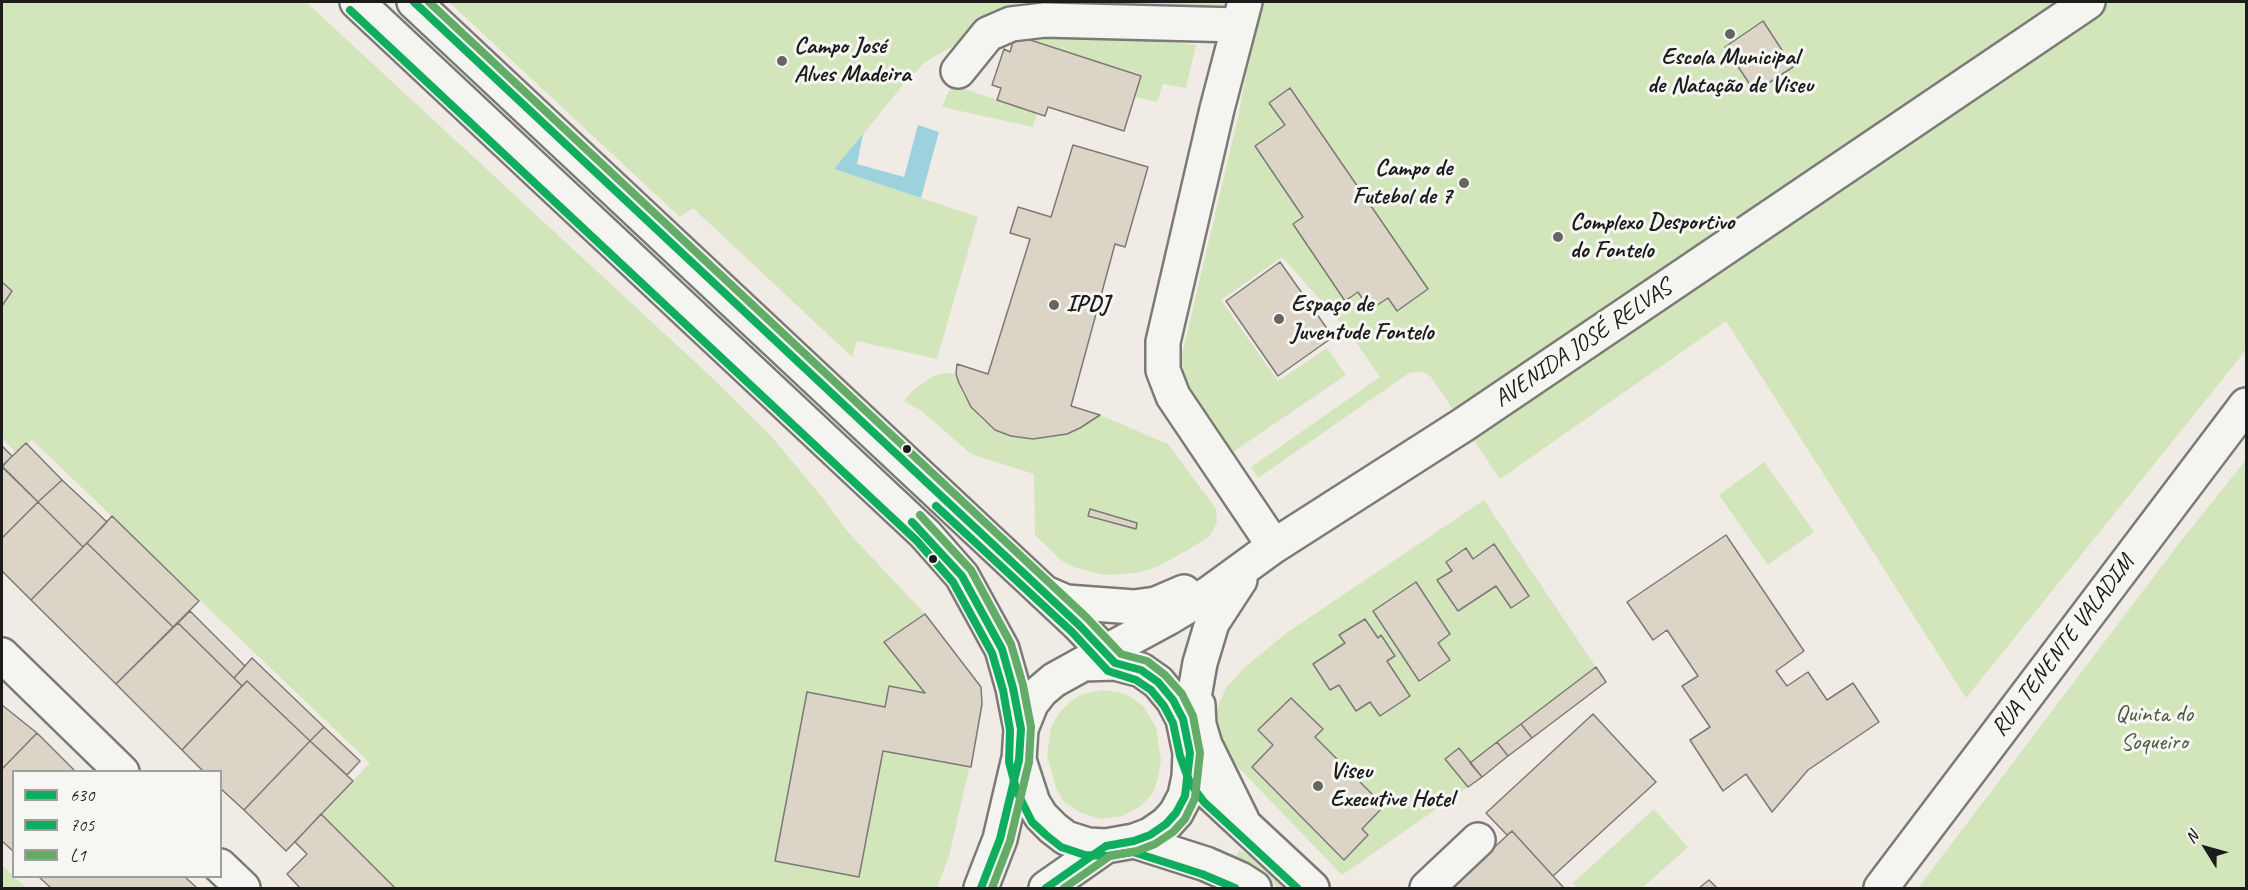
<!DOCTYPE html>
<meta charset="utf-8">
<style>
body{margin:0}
#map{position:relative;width:2248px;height:890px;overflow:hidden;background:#f0ece5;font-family:Caveat,sans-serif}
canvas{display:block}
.frame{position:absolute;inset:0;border:3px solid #1c1c1c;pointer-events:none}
.legend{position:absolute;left:12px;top:770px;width:210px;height:108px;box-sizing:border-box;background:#f6f6f2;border:2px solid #9f9f9c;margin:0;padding:8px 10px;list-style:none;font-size:18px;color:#1c1c1c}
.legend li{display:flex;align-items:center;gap:12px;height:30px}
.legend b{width:30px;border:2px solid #9f9f9c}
.north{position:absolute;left:2176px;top:818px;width:60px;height:60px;-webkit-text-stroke:4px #f6f6f2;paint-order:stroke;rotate:307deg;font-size:16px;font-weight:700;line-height:24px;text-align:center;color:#1c1c1c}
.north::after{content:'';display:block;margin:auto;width:21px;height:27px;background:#1c1c1c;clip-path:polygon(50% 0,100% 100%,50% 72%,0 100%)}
</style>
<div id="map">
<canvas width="2248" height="890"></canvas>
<div class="frame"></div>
<ul class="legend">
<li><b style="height:8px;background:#0fad5e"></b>630</li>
<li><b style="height:8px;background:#0fad5e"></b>705</li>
<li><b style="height:8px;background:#62ac67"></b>L1</li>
</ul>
<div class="north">N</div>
</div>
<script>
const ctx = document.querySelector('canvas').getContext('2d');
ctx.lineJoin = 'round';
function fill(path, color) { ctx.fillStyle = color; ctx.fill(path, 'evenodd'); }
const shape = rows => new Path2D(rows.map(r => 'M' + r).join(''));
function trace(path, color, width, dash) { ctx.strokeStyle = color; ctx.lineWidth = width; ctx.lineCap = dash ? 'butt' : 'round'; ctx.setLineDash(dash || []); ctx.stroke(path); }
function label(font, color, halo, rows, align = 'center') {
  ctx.font = font + ' Caveat,sans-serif'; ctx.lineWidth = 6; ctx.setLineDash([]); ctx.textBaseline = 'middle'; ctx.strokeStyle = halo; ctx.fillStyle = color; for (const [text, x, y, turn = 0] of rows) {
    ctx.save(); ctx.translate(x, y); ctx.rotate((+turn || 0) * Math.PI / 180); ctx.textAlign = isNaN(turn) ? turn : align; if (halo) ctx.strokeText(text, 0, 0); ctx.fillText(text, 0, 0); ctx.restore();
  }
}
const green = shape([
 [2,2,306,2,708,374,770,435,823,498,847,531,925,614,981,687,982,704,972,756,949,856,937,888,395,888,321,814,370,763,32,440,18,455,2,438],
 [449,2,2246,2,2246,350,1966,698,1726,321,1500,479,1431,377,1425,373,1417,372,1409,373,1258,478,1251,467,1380,377,1349,332,1282,257,1221,300,1278,381,1327,348,1346,375,1233,452,1187,383,1181,359,1238,117,1252,44,1150,24,996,22,925,62,902,86,835,169,978,217,937,359,857,341,852,357,693,208,680,217],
 [1093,31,1196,45,1186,88,1163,84,1157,102,1135,97,1141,76,1016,35],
 [953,85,1037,113,1033,127,942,107,947,95],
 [945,373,956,374,963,395,981,419,995,430,1011,436,1033,439,1067,434,1080,428,1100,415,1168,444,1216,509,1217,523,1209,537,1184,552,1157,567,1136,573,1104,575,1074,567,1062,561,1035,535,1034,474,971,454,920,410,904,401,912,391,933,376],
 [2246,460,2246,888,1918,888,2180,542],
 [1764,462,1814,532,1768,565,1719,495],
 [1484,500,1606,682,1468,787,1342,875,1236,765,1226,752,1218,724,1217,708,1226,688,1243,669,1285,634],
 [1103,690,1119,692,1131,697,1144,707,1156,727,1161,760,1158,778,1153,793,1141,806,1123,816,1101,819,1081,813,1064,802,1056,788,1047,755,1051,727,1060,712,1072,700,1083,694],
 [1654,809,1688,847,1642,888,1578,888,1573,883],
 [1240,850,1264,866,1289,888,1279,888,1235,857],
 [2,865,14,876,26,888,2,888]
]);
const water = shape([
 [918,125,939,132,921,198,834,169,863,134,857,164,904,177]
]);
const building = shape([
 [1763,21,1793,67,1755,92,1725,47,1763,21],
 [1015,35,1141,76,1124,131,1048,107,1045,116,997,100,1001,88,992,85,1004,49,1010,52,1015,35],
 [1290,88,1428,289,1397,311,1388,298,1370,310,1358,292,1345,301,1293,224,1303,217,1255,146,1285,125,1269,103,1290,88],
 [1073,145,1148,167,1125,247,1115,244,1071,406,1100,415,1080,428,1067,434,1033,439,1011,436,995,430,971,407,959,383,956,374,957,364,988,374,1030,239,1010,233,1018,207,1051,217,1073,145],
 [1280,262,1333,337,1278,376,1226,301,1280,262],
 [2,282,12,291,2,306,2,282],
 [26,443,62,480,38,502,2,466,26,443],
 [2,446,12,456,2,467,2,446],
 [2,467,38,502,2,538,2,467],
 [62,480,107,522,83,547,38,502,62,480],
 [38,502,83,547,31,600,2,571,2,538,38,502],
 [1090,509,1137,523,1136,529,1088,516,1090,509],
 [112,516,199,601,173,627,87,543,112,516],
 [1726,535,1804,651,1776,671,1787,686,1808,672,1827,700,1853,683,1879,722,1808,770,1772,812,1746,774,1723,791,1690,740,1710,727,1682,686,1698,676,1667,630,1653,640,1627,602,1726,535],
 [87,543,173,627,116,684,31,600,87,543],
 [1494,544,1529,596,1511,608,1496,586,1458,611,1437,580,1452,571,1446,562,1466,548,1473,559,1494,544],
 [1416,582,1450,634,1438,643,1450,660,1419,681,1373,611,1416,582],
 [190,611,245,666,234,678,178,623,190,611],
 [925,614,981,687,982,704,971,767,883,751,859,877,775,861,807,692,885,707,889,686,925,693,884,642,925,614],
 [1365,619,1378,638,1381,635,1395,656,1387,661,1410,696,1380,716,1370,702,1356,711,1339,685,1330,690,1313,664,1345,643,1339,635,1365,619],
 [178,623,242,686,182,750,116,684,178,623],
 [252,658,324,727,310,741,247,681,242,686,234,678,252,658],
 [1596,667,1606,682,1532,738,1521,724,1596,667],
 [247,681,310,741,244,810,220,788,220,772,204,772,182,750,247,681],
 [1291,698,1323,729,1315,737,1384,806,1362,829,1368,835,1344,860,1252,767,1273,745,1258,730,1291,698],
 [2,705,37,733,2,769,2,705],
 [1593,714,1656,782,1553,876,1512,831,1507,835,1486,813,1593,714],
 [1521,724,1532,738,1508,756,1497,742,1521,724],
 [324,727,360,761,347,775,310,741,324,727],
 [37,733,76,772,14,772,14,852,2,841,2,769,37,733],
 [310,741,353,781,286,851,244,810,310,741],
 [1497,742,1508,756,1482,777,1470,763,1497,742],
 [1459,748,1482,777,1468,787,1445,759,1459,748],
 [321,814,395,888,300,888,287,874,307,854,295,842,321,814],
 [1512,831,1564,888,1454,888,1452,886,1512,831],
 [38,876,184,876,197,888,51,888,38,876],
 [1709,880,1717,888,1699,888,1709,880]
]);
const minor = shape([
 [1245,2,1217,109,1163,342,1163,370,1173,396,1274,546],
 [958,71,988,34,1011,24,1045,20,1238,25],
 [1045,593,1066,602,1134,607,1156,604,1184,592],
 [2,655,122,772],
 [1083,664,1168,618,1208,594,1274,546,1463,425,2088,2],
 [1198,705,1199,725,1205,745,1242,820],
 [1187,737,1200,663,1212,623,1240,580],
 [220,866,243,888],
 [1427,888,1478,840],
 [1881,888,2246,405]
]);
const major = shape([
 [357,2,925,534,962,576,1002,649,1013,688,1021,729],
 [414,2,1079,625,1115,663],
 [1115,663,1141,670,1158,682,1173,700,1183,719,1190,753,1189,777,1185,796,1176,813,1166,824,1150,835,1134,841,1106,846,1088,845,1066,838,1053,828,1041,816,1033,803,1019,760,1021,729,1031,704,1041,691,1054,680,1083,664,1115,663],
 [1190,753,1198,777,1211,794,1312,888],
 [1134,841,1206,864,1240,879,1254,888],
 [981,888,1000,839,1018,762],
 [1046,888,1106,846]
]);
const bus1 = shape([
 [414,2,1079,625,1115,663,1141,670,1158,682,1173,700,1183,719,1190,753,1185,796,1176,813,1166,824,1150,835,1134,841,1106,846,1046,888],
 [912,522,962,576,1002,649,1013,688,1021,729,1019,760,1000,839,981,888]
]);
const bus2 = shape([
 [350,10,917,541,953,582,992,653,1003,690,1010,730,1009,762,1017,792,1032,822,1046,835,1061,847,1085,855,1107,856,1133,852,1202,874,1235,888],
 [936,506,1072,632,1108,671,1136,680,1151,690,1164,706,1173,723,1180,756,1190,783,1204,802,1297,888]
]);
const bus3 = shape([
 [429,2,1086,617,1121,654,1147,661,1165,675,1182,694,1193,716,1200,753,1195,798,1185,819,1173,832,1155,844,1137,851,1110,856,1064,888],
 [920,515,971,570,1011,644,1023,685,1031,727,1029,762,1010,841,992,888]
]);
const markers = [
 [1730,34,6,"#666562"],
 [782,61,6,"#666562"],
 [1464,183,6,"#666562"],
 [1558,237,6,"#666562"],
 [1054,305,6,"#666562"],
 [1279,319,6,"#666562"],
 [907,449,5,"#1c1c1c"],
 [933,559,5,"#1c1c1c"],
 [1318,786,6,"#666562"]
];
const poiNames = [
 ["Campo José",794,47],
 ["Alves Madeira",794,75],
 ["Escola Municipal",1730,58,"center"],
 ["de Natação de Viseu",1730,86,"center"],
 ["Campo de",1452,169,"right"],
 ["Futebol de 7",1452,197,"right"],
 ["Complexo Desportivo",1570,223],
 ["do Fontelo",1570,251],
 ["IPDJ",1066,305],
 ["Espaço de",1291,305],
 ["Juventude Fontelo",1291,333],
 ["Viseu",1330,772],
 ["Executive Hotel",1330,800]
];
const streetNames = [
 ["AVENIDA JOSÉ RELVAS",1583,344,-34],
 ["RUA TENENTE VALADIM",2063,646,-53]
];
const parkNames = [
 ["Quinta do",2154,715],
 ["Soqueiro",2154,743]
];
fill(green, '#d3e5bb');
fill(water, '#9dd1dd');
fill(building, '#ddd4c8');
trace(building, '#7b7a76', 1.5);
trace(minor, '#7b7a76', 38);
trace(major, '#7b7a76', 38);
trace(minor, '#f4f4f1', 33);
trace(major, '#f4f4f1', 33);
trace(bus1, '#0fad5e', 8);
trace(bus2, '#0fad5e', 8);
trace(bus3, '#62ac67', 8);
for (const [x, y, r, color] of markers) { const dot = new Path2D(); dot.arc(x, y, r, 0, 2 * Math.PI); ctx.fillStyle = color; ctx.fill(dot); trace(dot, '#f6f6f2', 2); }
label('bold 24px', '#1c1c1c', '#f6f6f2', poiNames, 'left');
label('24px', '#1c1c1c', '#f6f6f2', streetNames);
label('24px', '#4c5642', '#f6f6f2', parkNames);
</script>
